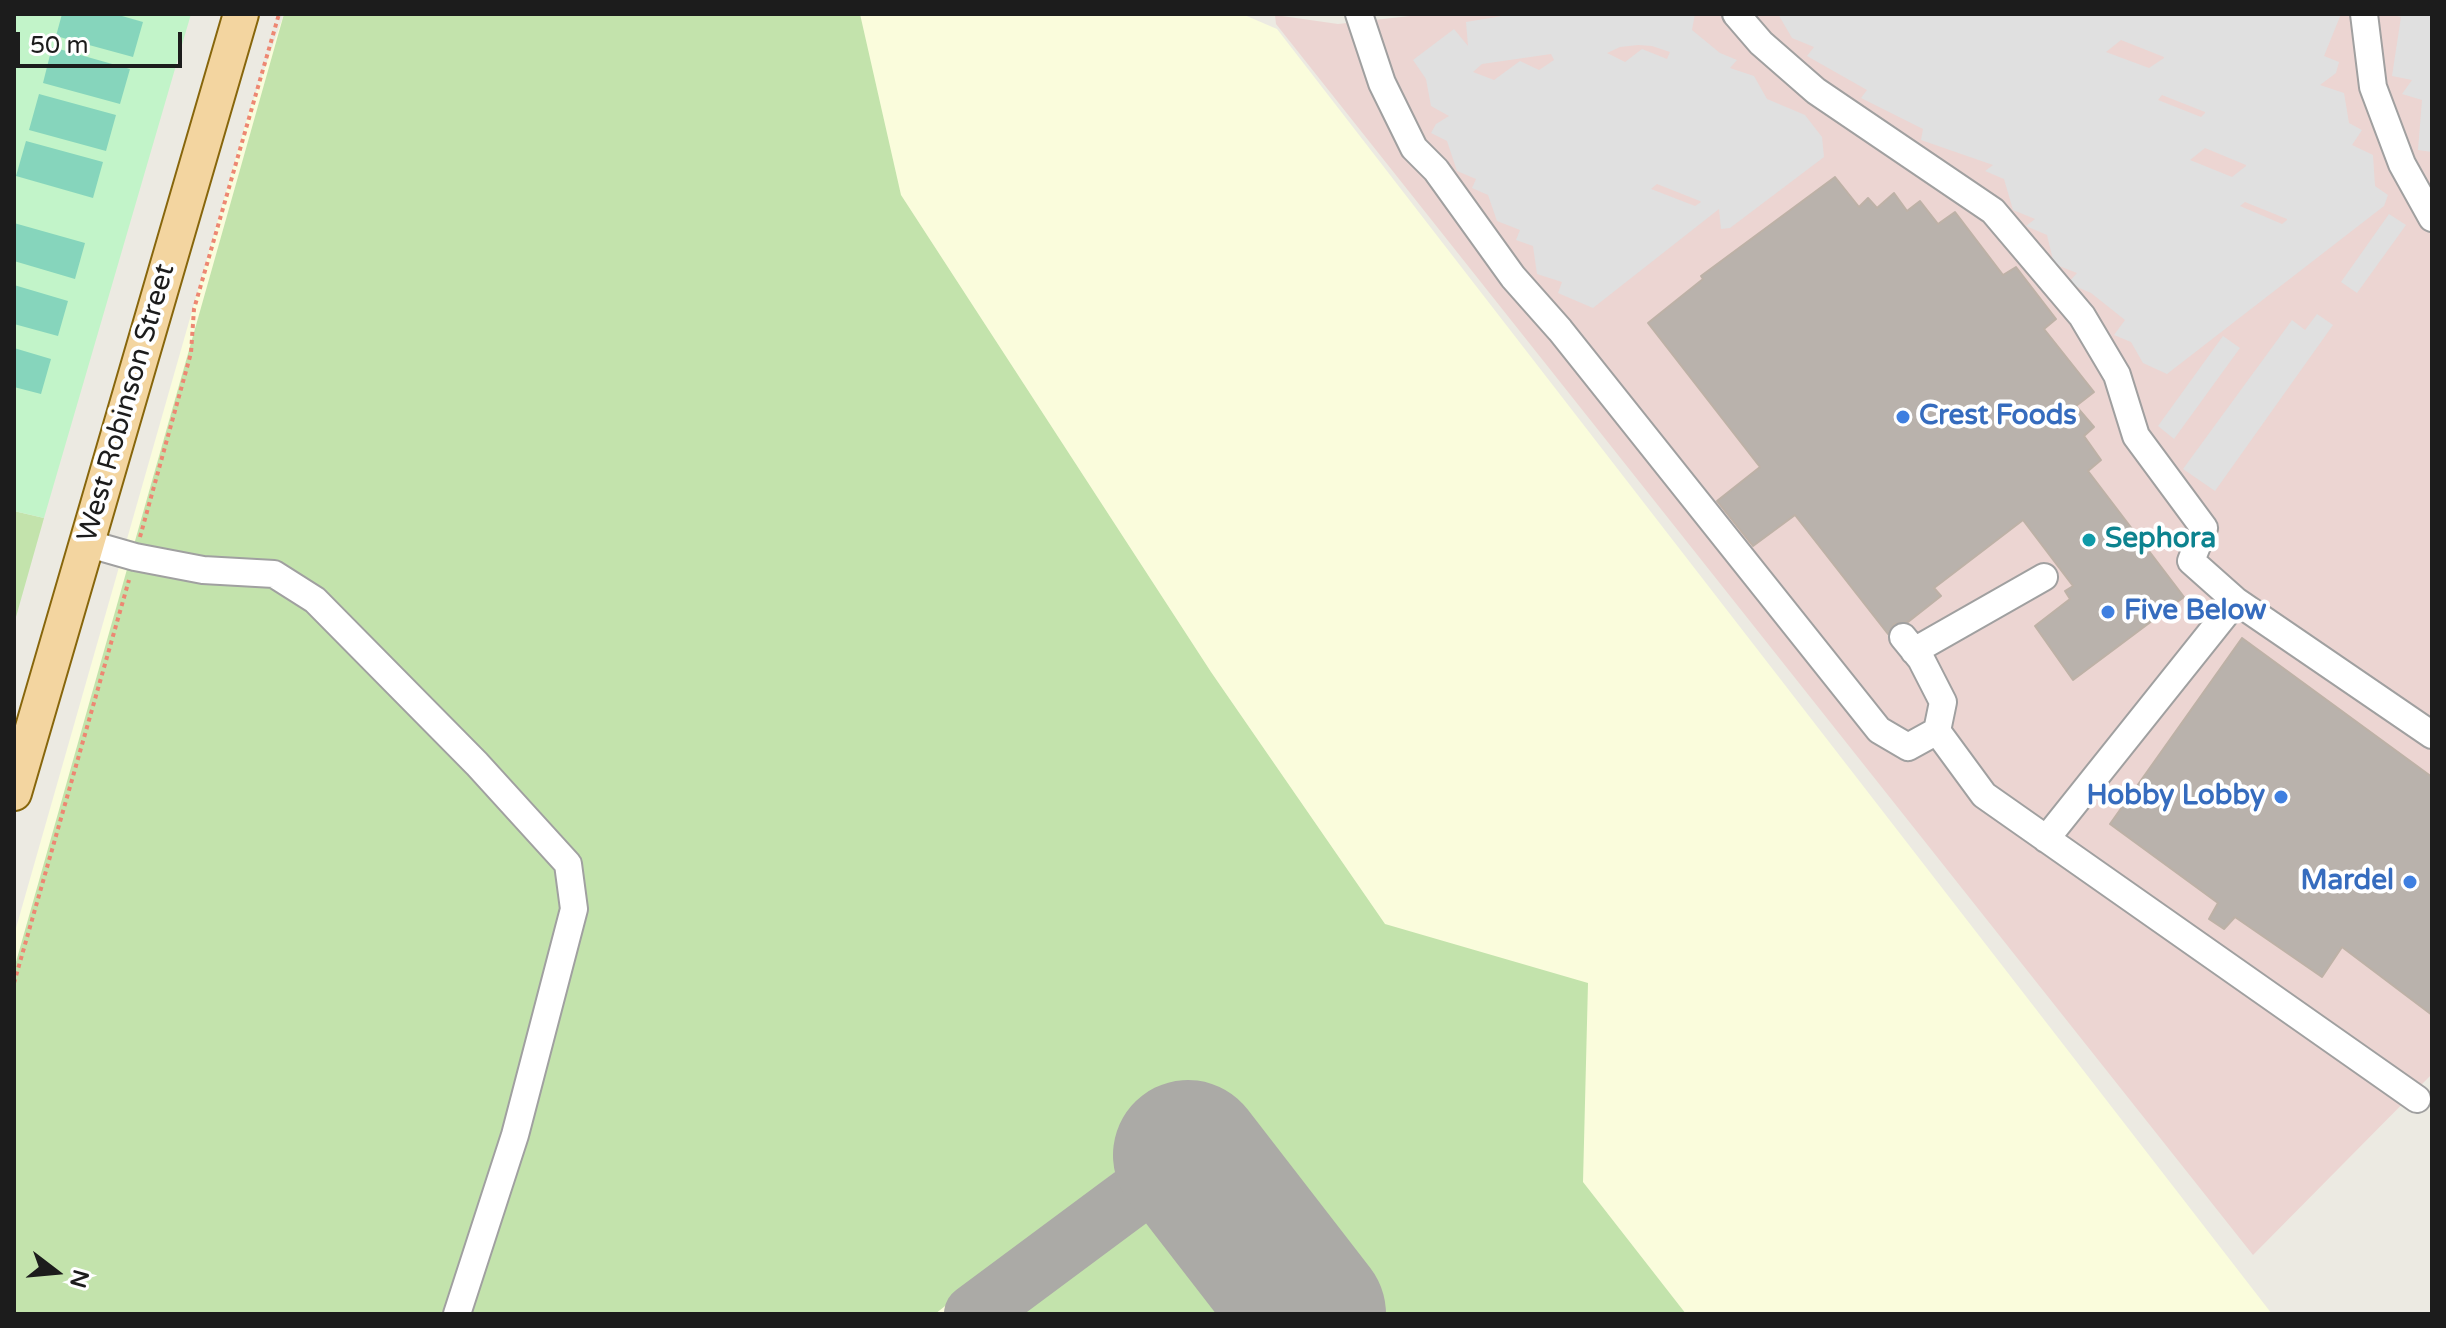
<!DOCTYPE html>
<style>
body{margin:0}
#map{position:relative;width:2446px;height:1328px;overflow:hidden;background:#eceae2;font-family:"Varela Round",sans-serif}
canvas{display:block}
.frame{position:absolute;inset:0;border:16px solid #1c1c1c;pointer-events:none}
.north{position:absolute;left:16px;top:1232px;width:80px;height:80px;-webkit-text-stroke:6px #fff;paint-order:stroke;rotate:106deg;font-size:22px;font-weight:700;line-height:32px;text-align:center;color:#1c1c1c}
.north::after{content:'';display:block;margin:auto;width:28px;height:36px;background:#1c1c1c;clip-path:polygon(50% 0,100% 100%,50% 72%,0 100%)}
.scale{position:absolute;left:16px;top:32px;width:166px;height:36px;box-sizing:border-box;border:4px solid #1c1c1c;border-top:0;padding-left:10px;font-size:24px;line-height:28px;white-space:nowrap;color:#1c1c1c;-webkit-text-stroke:6px #fff;paint-order:stroke}
</style>
<div id="map">
<canvas width="2446" height="1328"></canvas>
<div class="frame"></div>
<div class="north">N</div>
<div class="scale">50 m</div>
</div>
<script>
const ctx = document.querySelector('canvas').getContext('2d');
ctx.lineJoin = 'round';
function fill(path, color) { ctx.fillStyle = color; ctx.fill(path, 'evenodd'); }
const shape = rows => new Path2D(rows.map(r => 'M' + r).join(''));
function trace(path, color, width, dash) { ctx.strokeStyle = color; ctx.lineWidth = width; ctx.lineCap = dash ? 'butt' : 'round'; ctx.setLineDash(dash || []); ctx.stroke(path); }
function label(font, color, halo, rows, align = 'center') {
  ctx.font = font + ' "Varela Round",sans-serif'; ctx.lineWidth = 8; ctx.setLineDash([]); ctx.textBaseline = 'middle'; ctx.strokeStyle = halo; ctx.fillStyle = color; for (const [text, x, y, turn = 0] of rows) {
    ctx.save(); ctx.translate(x, y); ctx.rotate((+turn || 0) * Math.PI / 180); ctx.textAlign = isNaN(turn) ? turn : align; if (halo) ctx.strokeText(text, 0, 0); ctx.fillText(text, 0, 0); ctx.restore();
  }
}
const commercial = shape([
 [1428,14,2432,14,2432,1074,2253,1255,1276,24,1275,15,1338,24]
]);
const education = shape([
 [284,14,1242,14,1277,29,2272,1314,14,1314,14,935,248,115]
]);
const grass = shape([
 [284,14,860,14,901,195,1211,672,1385,924,1588,983,1583,1182,1686,1314,1375,1314,1199,1087,1120,1150,1129,1161,935,1314,14,1314,14,969],
 [14,511,44,518,14,624],
 [1138,1221,1185,1234,1247,1314,1007,1314,1113,1230]
]);
const park = shape([
 [14,14,191,14,44,518,14,511]
]);
const pitch = shape([
 [62,14,115,14,143,22,133,57,56,36],
 [52,47,130,69,120,104,43,83],
 [39,94,116,115,106,151,29,130],
 [26,141,103,162,93,198,16,176],
 [14,223,85,243,75,279,14,261],
 [14,285,68,301,58,336,14,324],
 [14,348,51,359,41,394,14,387]
]);
const parking = shape([
 [1514,14,1695,14,1692,30,1720,53,1737,60,1730,68,1754,76,1767,99,1805,115,1822,137,1824,157,1730,228,1721,229,1719,209,1593,308,1558,293,1562,282,1537,274,1533,246,1516,240,1520,230,1497,221,1488,195,1472,188,1476,179,1457,171,1447,141,1431,133,1436,124,1449,116,1431,106,1426,79,1413,60,1454,29,1468,46,1466,22],
 [1638,45,1652,46,1670,52,1667,59,1642,49,1625,62,1607,53,1620,47],
 [1551,54,1554,60,1539,70,1520,61,1494,80,1473,72,1482,64],
 [1657,184,1700,201,1701,202,1695,206,1651,189],
 [1778,14,2341,14,2324,56,2339,62,2336,73,2320,85,2344,93,2349,123,2362,130,2352,145,2373,155,2375,186,2388,195,2384,206,2167,374,2143,363,2131,342,2114,335,2125,320,2091,293,2068,283,2077,273,2054,264,2047,235,2026,226,2035,219,2013,210,2004,179,1985,171,1993,165,1921,140,1923,129,1861,98,1867,90,1807,56,1814,47,1792,38],
 [2121,40,2164,57,2164,58,2149,68,2106,52],
 [2162,95,2205,112,2205,113,2201,117,2158,100],
 [2205,148,2246,165,2246,166,2232,177,2190,160],
 [2245,202,2287,219,2287,220,2282,224,2240,206],
 [2388,14,2432,14,2432,152,2418,150,2422,100,2402,94,2412,80,2392,76,2401,17],
 [2389,214,2406,225,2357,293,2341,282],
 [2317,314,2333,325,2215,491,2183,469,2292,320,2305,330],
 [2223,336,2240,348,2174,439,2158,426]
]);
const taxiway = shape([
 [974,1314,1188,1155]
]);
const runway = shape([
 [1188,1155,1311,1314]
]);
const building = shape([
 [1835,177,1859,207,1868,198,1877,208,1894,193,1907,211,1920,201,1938,224,1955,212,2003,275,2016,267,2056,319,2044,329,2094,392,2076,406,2094,427,2084,436,2101,460,2088,471,2184,597,2073,680,2035,626,2070,599,2065,591,2073,586,2023,520,1934,588,1941,596,1908,622,1894,624,1888,634,1795,515,1753,546,1717,501,1760,467,1648,323,1703,279,1701,276,1835,177],
 [2242,638,2432,777,2432,1015,2342,947,2322,977,2235,917,2224,929,2209,919,2218,903,2110,824,2242,638]
]);
const path = shape([
 [140,537,191,353,194,309,279,14],
 [14,983,129,580]
]);
const minor = shape([
 [1359,14,1382,83,1414,148,1436,170,1513,277,1560,330,1879,730,1908,747,1937,731,1943,702,1921,659,1903,637],
 [1736,14,1761,43,1816,91,1993,211,2082,316,2117,375,2136,436,2204,528,2191,561,2236,601,2432,735],
 [2364,14,2373,87,2402,164,2432,218],
 [86,543,135,557,203,570,274,574,315,600,477,764,568,864,574,909,515,1135,457,1314],
 [1914,651,2044,577],
 [1937,731,1984,795,2417,1099],
 [2046,839,2236,601]
]);
const major = shape([
 [14,793,241,14]
]);
const markers = [
 [1903,417,8,"#3f7fe0"],
 [2089,540,8,"#0f9aa8"],
 [2108,612,8,"#3f7fe0"],
 [2281,797,8,"#3f7fe0"],
 [2410,882,8,"#3f7fe0"]
];
const streetNames = [
 ["West Robinson Street",127,403,-74]
];
const shopNames = [
 ["Crest Foods",1919,417],
 ["Five Below",2124,612],
 ["Hobby Lobby",2265,797,"right"],
 ["Mardel",2394,882,"right"]
];
const cultureNames = [
 ["Sephora",2105,540]
];
fill(commercial, '#ecd5d2');
fill(education, '#fafcdc');
fill(grass, '#c3e3ac');
fill(park, '#c2f4c9');
fill(pitch, '#86d5bc');
fill(parking, '#e0e0e0');
trace(taxiway, '#abaaa6', 60);
trace(runway, '#abaaa6', 150);
fill(building, '#b9b2ac');
trace(building, '#bdb1a6', 2);
trace(minor, '#a0a0a0', 30);
trace(major, '#87660c', 38);
trace(path, '#ed8772', 4, [4, 4]);
trace(minor, '#fff', 26);
trace(major, '#f3d5a0', 34);
for (const [x, y, r, color] of markers) { const dot = new Path2D(); dot.arc(x, y, r, 0, 2 * Math.PI); ctx.fillStyle = color; ctx.fill(dot); trace(dot, '#fff', 3); }
label('28px', '#1c1c1c', '#fff', streetNames);
label('bold 28px', '#366cbe', '#fff', shopNames, 'left');
label('bold 28px', '#0d838f', '#fff', cultureNames, 'left');
</script>
